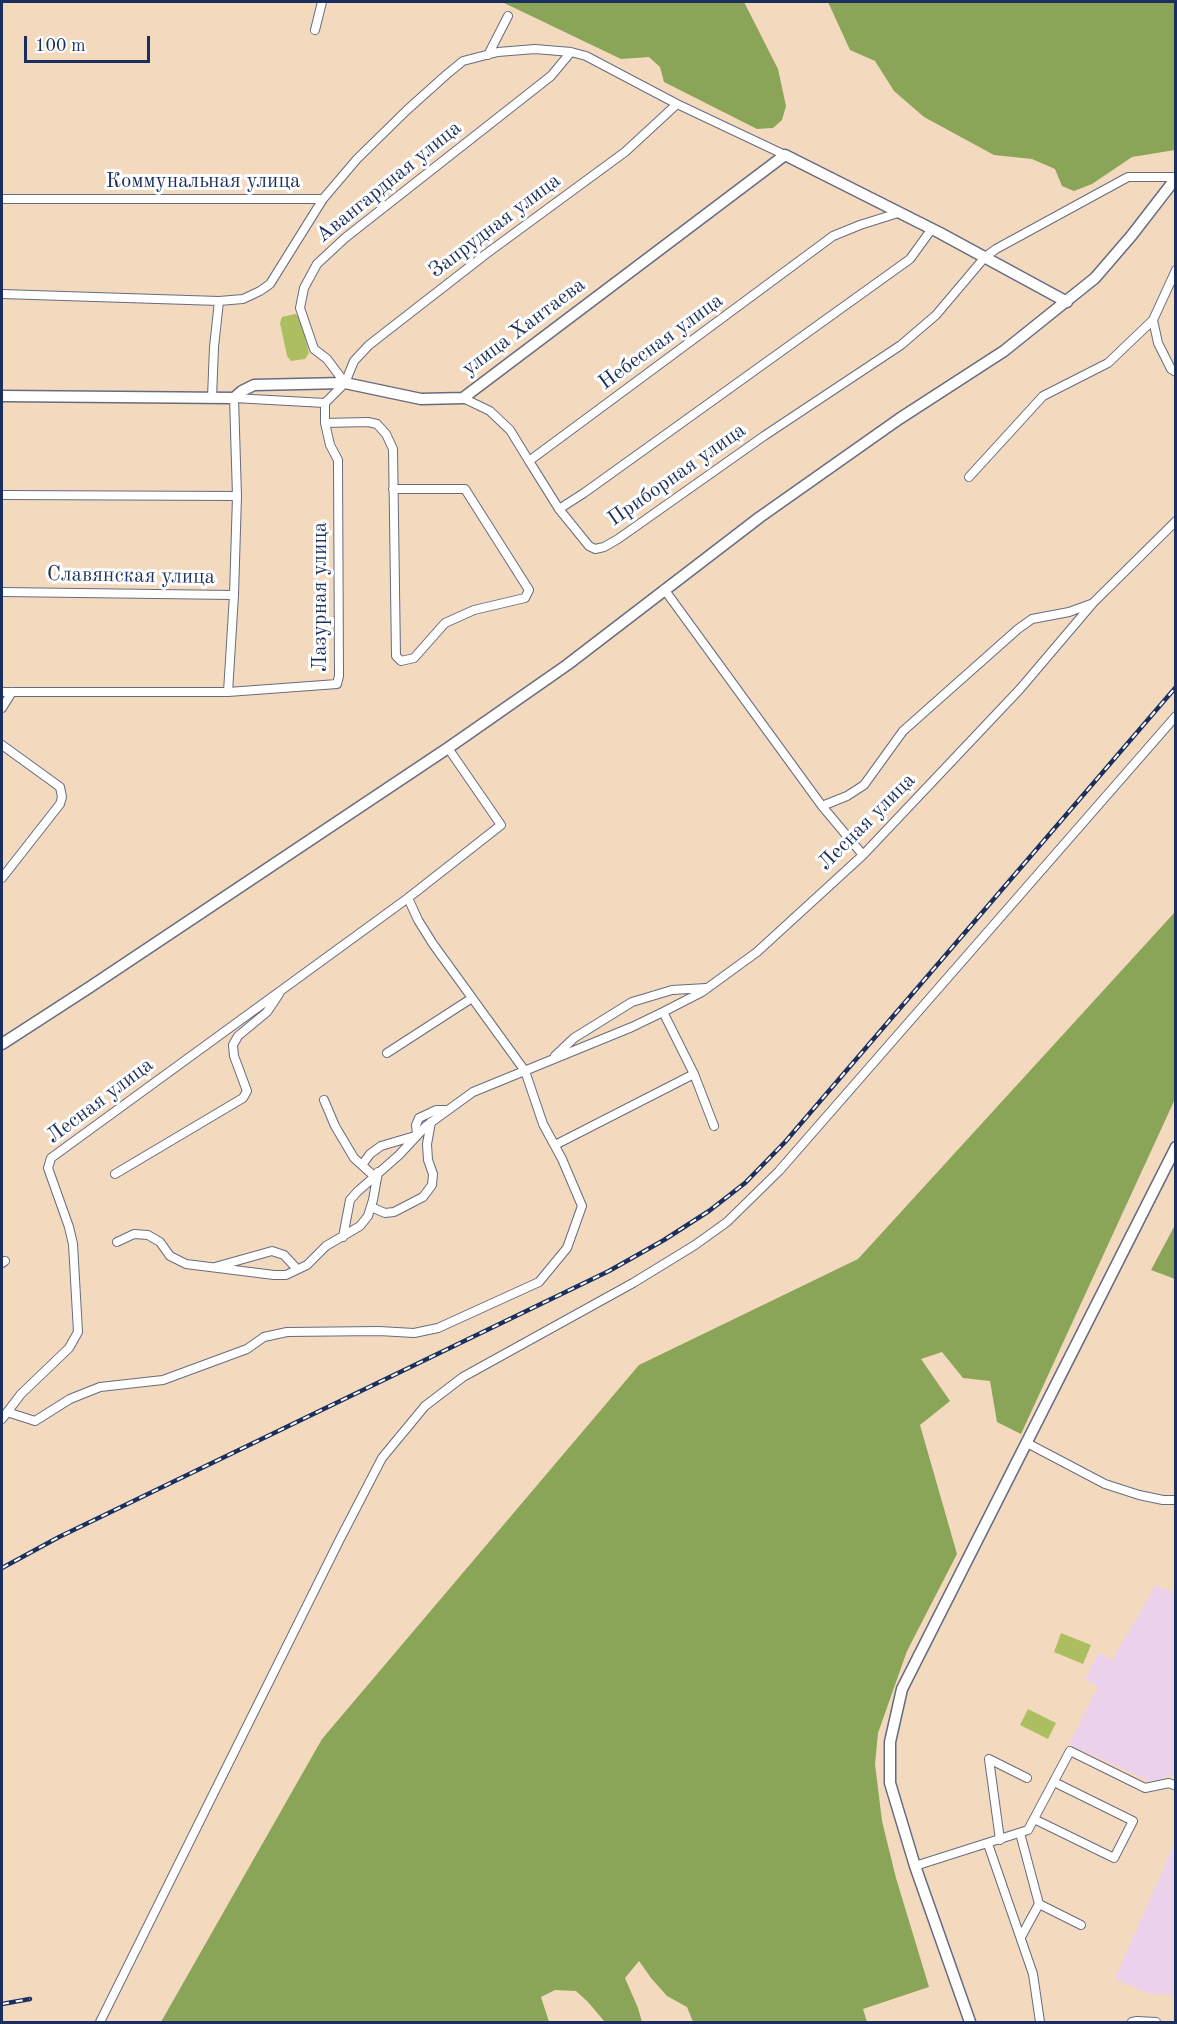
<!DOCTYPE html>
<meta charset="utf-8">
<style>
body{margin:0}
#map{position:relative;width:1177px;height:2024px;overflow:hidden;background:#f3dabe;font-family:"Old Standard TT",serif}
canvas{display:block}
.frame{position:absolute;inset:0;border:3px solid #1b2f5e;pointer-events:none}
.scale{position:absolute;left:24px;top:36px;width:126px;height:27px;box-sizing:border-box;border:3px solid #1b2f5e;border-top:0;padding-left:8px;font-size:18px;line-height:21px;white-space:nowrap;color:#1b2f5e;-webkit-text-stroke:4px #fff;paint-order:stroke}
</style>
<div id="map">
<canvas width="1177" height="2024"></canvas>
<div class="frame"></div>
<div class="scale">100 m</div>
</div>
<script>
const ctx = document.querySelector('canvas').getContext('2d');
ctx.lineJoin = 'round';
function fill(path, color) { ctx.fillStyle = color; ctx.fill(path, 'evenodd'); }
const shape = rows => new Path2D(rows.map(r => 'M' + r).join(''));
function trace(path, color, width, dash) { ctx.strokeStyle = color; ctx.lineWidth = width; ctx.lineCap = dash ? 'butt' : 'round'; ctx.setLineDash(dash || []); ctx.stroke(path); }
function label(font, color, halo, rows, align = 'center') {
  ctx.font = font + ' "Old Standard TT",serif'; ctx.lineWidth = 6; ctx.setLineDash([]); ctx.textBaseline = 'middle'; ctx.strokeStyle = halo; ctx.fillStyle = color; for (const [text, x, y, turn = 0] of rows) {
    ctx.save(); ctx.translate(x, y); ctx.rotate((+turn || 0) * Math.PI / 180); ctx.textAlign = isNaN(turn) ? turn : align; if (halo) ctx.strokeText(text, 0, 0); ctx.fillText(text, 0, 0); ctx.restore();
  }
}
const built = shape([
 [1156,1585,1174,1593,1175,1592,1176,1776,1169,1774,1159,1780,1149,1781,1069,1744,1098,1687,1085,1680,1098,1653,1112,1660],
 [1175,1842,1175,1995,1150,1994,1115,1979]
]);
const green = shape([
 [295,314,300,317,309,353,305,359,291,361,287,356,280,323,282,317],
 [1061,1633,1091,1645,1083,1664,1054,1652],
 [1028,1709,1056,1723,1048,1739,1020,1725]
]);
const forest = shape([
 [502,2,744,2,778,69,786,106,782,120,773,128,757,129,664,82,660,67,649,57,621,59],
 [828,2,1175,2,1175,150,1132,157,1092,184,1074,191,1062,186,1055,169,1032,159,994,155,924,117,894,91,875,61,850,50],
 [1175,912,1175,1099,1021,1434,997,1422,990,1381,963,1378,942,1352,921,1359,950,1401,920,1425,957,1554,907,1651,878,1733,875,1764,882,1821,896,1878,929,1987,863,2009,867,2022,693,2022,687,2007,667,1996,651,1978,639,1961,625,1978,638,2008,642,2022,605,2022,588,2002,576,1991,555,1990,541,1997,549,2022,161,2022,322,1739,639,1365,858,1259],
 [1175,1225,1175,1279,1151,1270]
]);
const minor = shape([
 [315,30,322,2],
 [488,55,508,16],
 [2,199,323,199,270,284,260,291,243,299,219,301],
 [323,199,357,159,407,110,446,75,463,61,498,52,535,49,571,52,586,56,677,104,785,155],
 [931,230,910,259,584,493,559,509,589,546,595,549,604,547,618,539,764,436,901,345,936,315,985,257,996,249,1128,177,1176,177],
 [1176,270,1153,320,1158,343,1171,369,1176,372],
 [2,294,219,301,214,347,212,398],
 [345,383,327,359,314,349,300,308,304,288,317,264,345,238,551,76,571,52],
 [463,398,490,411,510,430,529,461,833,236,860,225,898,213],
 [325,423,368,422,377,424,386,434,393,449,396,656,401,661,414,658,445,623,474,610,525,598,529,590,465,489,393,489],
 [529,461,559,509],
 [969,477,1043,396,1108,363,1153,320],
 [2,495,237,496,234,398,325,403,345,383,354,361,369,345,486,254,625,152,677,104],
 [664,589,822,806,863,855],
 [2,592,234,595,237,496],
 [2,692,228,692,234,595],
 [228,692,337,684,339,676,338,460,330,445,325,423,325,403],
 [2,708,12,692],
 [2,745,60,787,62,797,60,804,2,878],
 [822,806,847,796,864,785,903,731,1018,629,1032,619,1069,612,1091,604],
 [663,1012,694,1074,714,1126],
 [387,1053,472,998],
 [555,1056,574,1038,632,1002,672,990,706,988],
 [324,1100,335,1126,354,1158,374,1176],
 [417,1134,416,1125,419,1118,436,1110,447,1110],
 [555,1145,694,1074],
 [362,1165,370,1154,381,1146,415,1136],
 [115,1174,243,1098,247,1091,234,1056,233,1045,238,1036,267,1012,279,994],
 [371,1207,385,1213,394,1212,423,1197,432,1185,433,1174,428,1160,427,1144,431,1122],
 [343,1237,350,1200,357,1192,399,1155,426,1126,473,1092,632,1027,663,1012,702,992,757,952,863,855,1020,689,1093,603,1176,521],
 [117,1242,134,1234,148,1235,160,1242,170,1256,186,1264,274,1275,286,1275,307,1265,326,1246,360,1226,368,1216,373,1200,378,1172],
 [2,1263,5,1261],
 [215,1267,272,1251,284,1255,297,1269],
 [7,1412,35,1421,70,1399,100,1387,163,1380,247,1349,264,1337,287,1332,379,1331,414,1333,438,1328,539,1282,567,1248,582,1206,562,1159,543,1124,525,1071,433,944,418,920,408,898],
 [2,1419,21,1394,69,1348,78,1332,73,1244,69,1227,48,1168,51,1158,408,898,501,825,448,748],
 [1027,1443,1105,1484,1139,1495,1163,1500,1176,1500],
 [1034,1819,1114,1858,1133,1821,1054,1782],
 [1020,1833,1039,1904,1081,1925],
 [1000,1840,989,1759,1027,1778],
 [988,1844,1033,1974,1040,2022],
 [915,1866,1028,1830,1070,1751,1145,1788,1169,1783,1176,1786],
 [1021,1937,1039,1904],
 [100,2022,339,1541,382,1458,425,1406,463,1377,633,1283,695,1245,727,1222,779,1171,1176,716],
 [1132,2022,1137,2021,1156,2022]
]);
const tertiary = shape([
 [2,396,234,398,242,391,254,385,345,383,421,399,463,398,785,155,940,233,1067,302],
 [2,1044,90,987,448,748,567,665,760,517,899,419,1004,351,1095,278,1132,235,1176,178],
 [970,2022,915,1866,890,1783,890,1742,902,1689,1176,1147]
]);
const rail = shape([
 [2,1568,59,1537,609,1271,664,1240,709,1211,745,1183,785,1142,1176,687],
 [2,2004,30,1999]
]);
const streetNames = [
 ["Коммунальная улица",203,181],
 ["Авангардная улица",389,182,-39],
 ["Запрудная улица",495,226,-37],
 ["улица Хантаева",524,327,-37],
 ["Небесная улица",661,342,-36],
 ["Приборная улица",677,475,-35],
 ["Славянская улица",131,576,1],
 ["Лазурная улица",320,597,-90],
 ["Лесная улица",867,822,-45],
 ["Лесная улица",100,1101,-37]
];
fill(built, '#ebd1eb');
fill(green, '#adbe61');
fill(forest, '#8aa557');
trace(minor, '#676b80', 10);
trace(tertiary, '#676b80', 13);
trace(minor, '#fff', 8);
trace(tertiary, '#fff', 10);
trace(rail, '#1b2f5e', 4.5);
trace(rail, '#fff', 2, [7]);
label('21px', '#1b2f5e', '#fff', streetNames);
</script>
